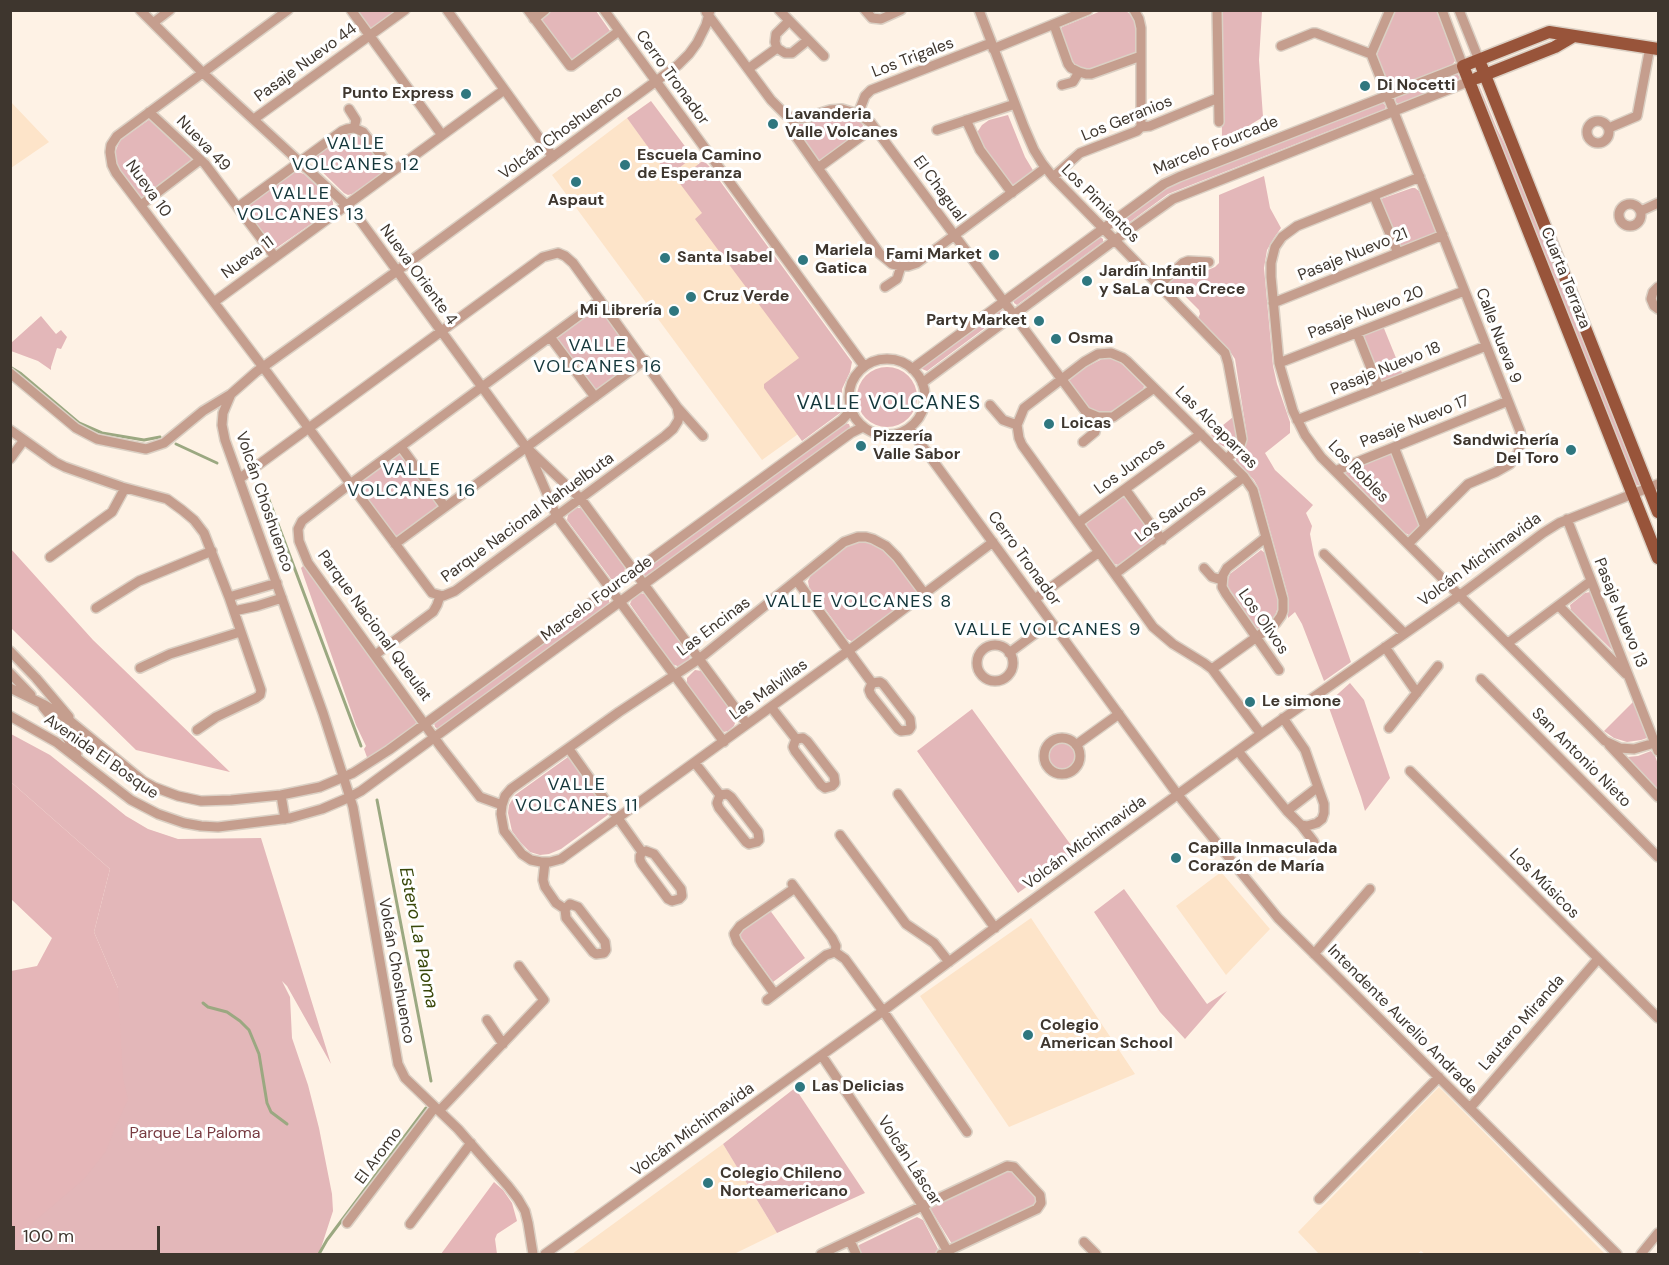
<!DOCTYPE html>
<meta charset="utf-8">
<style>
body{margin:0}
#map{position:relative;width:1669px;height:1265px;overflow:hidden;background:#fef2e5;font-family:"DM Sans",sans-serif}
canvas{display:block}
.frame{position:absolute;inset:0;border:12px solid #3e362e;pointer-events:none}
.scale{position:absolute;left:12px;top:1226px;width:148px;height:27px;box-sizing:border-box;border:3px solid #3e362e;border-top:0;padding-left:8px;font-size:18px;line-height:21px;white-space:nowrap;color:#3e362e;-webkit-text-stroke:4px #fff;paint-order:stroke}
</style>
<div id="map">
<canvas width="1669" height="1265"></canvas>
<div class="frame"></div>
<div class="scale">100 m</div>
</div>
<script>
const ctx = document.querySelector('canvas').getContext('2d');
ctx.lineJoin = 'round';
function fill(path, color) { ctx.fillStyle = color; ctx.fill(path, 'evenodd'); }
const shape = rows => new Path2D(rows.map(r => 'M' + r).join(''));
function trace(path, color, width, dash) { ctx.strokeStyle = color; ctx.lineWidth = width; ctx.lineCap = dash ? 'butt' : 'round'; ctx.setLineDash(dash || []); ctx.stroke(path); }
function label(font, color, halo, rows, align = 'center') {
  ctx.font = font + ' "DM Sans",sans-serif'; ctx.lineWidth = 6; ctx.setLineDash([]); ctx.textBaseline = 'middle'; ctx.strokeStyle = halo; ctx.fillStyle = color; for (const [text, x, y, turn = 0] of rows) {
    ctx.save(); ctx.translate(x, y); ctx.rotate((+turn || 0) * Math.PI / 180); ctx.textAlign = isNaN(turn) ? turn : align; if (halo) ctx.strokeText(text, 0, 0); ctx.fillText(text, 0, 0); ctx.restore();
  }
}
const built = shape([
 [10,101,49,142,11,168,10,168],
 [627,118,669,175,693,157,845,363,833,409,762,460,552,175],
 [1221,872,1270,929,1226,975,1176,906],
 [1031,918,1135,1074,1009,1127,920,996],
 [1439,1087,1605,1254,1425,1254,1421,1251,1417,1254,1319,1254,1298,1232],
 [723,1144,777,1233,734,1254,572,1254]
]);
const green = shape([
 [1436,10,1454,54,1455,61,1451,66,1394,89,1390,89,1376,57,1394,11],
 [355,11,398,11,370,30],
 [552,11,596,11,610,31,610,34,571,62,542,24,543,17],
 [1101,11,1126,11,1130,14,1135,23,1136,52,1131,55,1086,71,1075,67,1065,50,1060,30,1062,27],
 [1221,11,1262,11,1259,60,1263,117,1222,142],
 [1457,73,1460,78,1458,80,1399,104,1395,102,1396,97],
 [1479,85,1497,129,1520,175,1641,484,1639,485,1636,485,1635,483,1477,86],
 [651,101,693,157,669,176,627,118],
 [1382,102,1386,106,1385,109,1168,194,1123,227,1119,225,1118,223,1157,193,1170,186],
 [843,114,853,116,862,122,863,126,858,134,821,162,818,162,794,126,797,124,809,122,827,116],
 [1008,115,1025,157,1034,172,1011,188,978,143,976,134,982,125,989,120],
 [150,119,153,120,192,157,192,160,191,162,145,197,141,197,119,170,116,160,116,150,120,140],
 [346,133,353,133,361,135,385,169,384,172,352,194,348,195,344,193,309,159],
 [701,162,705,162,709,166,852,362,850,372,842,389,843,410,840,413,802,441,764,388,764,384,799,358,695,219,702,213,678,181],
 [295,171,304,174,331,199,333,202,333,206,331,210,275,249,251,217,249,209,250,204],
 [1264,176,1270,208,1281,228,1274,238,1267,250,1264,268,1273,366,1277,384,1290,422,1290,433,1265,453,1275,470,1313,505,1306,513,1312,526,1310,534,1314,555,1351,662,1324,681,1302,624,1295,612,1288,618,1288,596,1258,487,1254,480,1236,461,1236,457,1246,441,1247,436,1235,359,1227,347,1198,318,1200,314,1199,310,1181,292,1169,290,1167,286,1168,280,1184,266,1200,262,1208,270,1215,267,1219,263,1219,195],
 [1412,188,1415,188,1419,191,1437,235,1398,248,1378,200],
 [1099,236,1103,239,1103,242,1017,305,1014,303,1014,300],
 [598,306,638,361,595,393,555,338],
 [1001,309,1005,313,927,371,922,369,923,367],
 [41,316,56,334,61,330,67,337,61,349,57,348,51,367,51,370,38,361,11,351,11,343],
 [1383,326,1403,375,1379,384,1361,335],
 [1102,359,1113,359,1121,363,1144,386,1143,391,1115,412,1104,415,1087,408,1068,381,1086,367],
 '857 397a30 30 0 1 1 60 0a30 30 0 1 1-60 0Z',
 [1233,417,1236,438,1233,446,1227,448,1221,445,1211,435],
 [844,423,849,424,850,427,848,429,648,576,645,576,643,573,645,570],
 [1393,451,1421,525,1412,534,1409,535,1405,533,1345,473,1346,471],
 [398,453,401,453,441,506,396,539,356,484],
 [1121,497,1126,498,1153,535,1152,541,1119,565,1114,564,1086,527,1087,522],
 [576,508,581,508,625,568,624,573,615,579,611,579,609,576,567,520,568,515],
 [865,541,878,545,890,554,915,587,916,592,915,595,855,641,851,641,847,639,809,587,808,581,811,575,846,547,851,544],
 [1261,550,1265,553,1278,601,1278,607,1275,616,1256,630,1227,588,1227,582,1230,574],
 [303,566,305,566,417,719,415,726,368,760,364,749,366,746,356,725,303,574,301,568],
 [1590,592,1613,647,1612,650,1571,610,1570,605,1585,593],
 [640,593,645,594,690,655,689,662,680,667,672,664,630,604,633,597],
 [606,598,609,599,609,604,438,729,435,727,434,723],
 [695,670,702,671,735,716,736,720,734,726,728,731,724,732,721,730,687,684,687,678],
 [1350,683,1364,700,1390,778,1365,811,1361,797,1328,705,1329,702],
 [1635,700,1650,737,1641,740,1627,742,1614,738,1604,731],
 [972,709,1076,852,1018,893,917,751],
 [11,734,50,755,126,816,148,829,178,839,261,838,331,1064,287,986,282,981,290,997,292,1038,308,1085,319,1128,332,1194,333,1211,319,1254,11,1254,11,1062,118,988,94,932,110,869,11,782],
 '1048 756a14 14 0 1 1 28 0a14 14 0 1 1-28 0Z',
 [1651,751,1655,756,1658,764,1658,789,1628,759,1628,757,1638,756],
 [568,757,609,814,561,849,549,854,540,855,530,852,521,843,512,831,508,813,509,805,515,795],
 [1124,889,1207,1004,1227,991,1185,1039,1160,1012,1094,912],
 [769,909,805,958,773,982,737,932],
 [795,1088,865,1193,777,1233,723,1144],
 [1009,1168,1038,1197,1036,1205,955,1244,952,1244,931,1210,931,1206],
 [917,1217,923,1220,938,1249,935,1254,861,1254,858,1249,859,1245]
]);
const forest = shape([
 [11,549,93,640,230,772,136,750,11,628],
 [11,782,110,869,94,932,118,988,123,1079,128,1099,114,1130,106,1151,84,1179,11,1241,11,971,37,966,52,938,11,899],
 [494,1182,503,1190,512,1203,517,1221,497,1234,495,1239,497,1254,441,1254]
]);
const stream = shape([
 [10,367,20,373,79,423,102,433,144,440,160,437],
 [176,444,217,463],
 [263,484,361,746],
 [377,800,431,1081],
 [203,1003,208,1007,227,1012,240,1021,249,1030,259,1054,267,1103,271,1112,287,1124],
 [319,1254,327,1240,426,1108]
]);
const minor = shape([
 [140,10,203,73,354,212,526,447,581,499,747,724],
 [288,10,117,136,111,145,110,152,112,165,116,173,263,367,432,593,443,596,455,591,665,436,673,429,678,421,679,417,677,407],
 [351,10,442,135],
 [447,10,553,157],
 [528,10,570,66,572,66,619,31],
 [604,10,864,366],
 [779,10,824,56],
 [865,10,872,18,881,19,901,10],
 [979,10,1024,127,1034,150,1042,163,1053,177,1225,353,1228,363,1242,439,1239,448,1226,459],
 [1134,10,1139,19,1141,28,1141,127],
 [1217,10,1219,122],
 [1390,10,1371,54,1520,431,1521,440,1518,453,1510,464,1496,472,1468,484,1408,544],
 [1459,10,1479,60],
 [706,12,771,100,786,115,794,118,805,118,830,110,842,109,858,114,871,123,1086,412,1098,417,1113,417,1154,388],
 [534,19,545,10],
 [789,21,776,34,775,42,777,48,785,53,792,53,808,40],
 [153,23,170,10],
 [1054,25,1068,64,1071,68,1079,72,1086,74,1091,74,1141,56],
 [1281,46,1313,33,1316,33,1371,54],
 [993,49,1088,10],
 [748,69,777,48],
 [1062,85,1073,82,1079,72],
 [349,109,356,120,354,128],
 [149,112,205,164,275,257],
 [858,114,865,96,871,90,991,43],
 [794,118,792,131,818,168,880,254,892,264,901,266,908,266,917,263,1045,168],
 [254,119,405,10],
 [966,120,980,150,1012,193],
 '1587 132a11 11 0 1 1 22 0a11 11 0 1 1-22 0Z',
 [1609,128,1637,116,1650,47],
 [937,130,1015,104],
 [818,168,874,127],
 [1053,177,1080,153,1137,131,1141,127,1150,126,1218,98],
 [1420,177,1297,226,1282,237,1275,247,1271,263,1271,277,1279,363,1293,411,1305,435,1321,457,1605,741,1620,748,1634,749,1658,742],
 [1374,196,1398,253],
 '1619 215a11 11 0 1 1 22 0a11 11 0 1 1-22 0Z',
 [141,205,200,160],
 [238,207,342,131,347,129,354,128,363,132,393,171],
 [1641,211,1658,203],
 [1159,285,1183,263,1188,261,1209,262],
 [885,287,897,279,901,266],
 [1658,287,1653,292,1651,299,1654,306,1658,309],
 [214,302,504,90],
 [1273,303,1443,235],
 [1357,333,1379,388],
 [550,337,595,397],
 '849 397a38 38 0 1 1 76 0a38 38 0 1 1-76 0Z',
 [1279,363,1464,291],
 [912,369,1164,184,1179,177,1463,66,1442,10],
 [10,373,76,428,97,439,146,449,164,443,203,411,231,394],
 [922,383,1115,240,1173,199,1470,81],
 [990,405,1003,420,1017,425],
 [1297,420,1486,346],
 [909,428,1178,795,1278,918,1617,1254],
 [10,430,55,462,65,467,122,487,167,499,182,510,194,520,204,533,229,597,261,690,260,695,256,698,216,717,197,730],
 [1083,442,1095,432,1098,417],
 [401,447,445,507],
 [1394,447,1425,527],
 [529,452,557,517,724,742],
 [10,459,24,440],
 [1335,471,1508,401],
 [239,479,543,257,558,253,565,256,573,263,677,407,703,436],
 [1125,489,1162,540],
 [1567,519,1658,751],
 [1078,523,1201,434],
 [1265,538,1227,568,1223,575,1222,587,1226,594,1279,670],
 [395,544,645,360],
 [1324,554,1404,633],
 [50,557,112,512,125,488],
 [1204,568,1212,577,1222,580],
 [1115,574,1244,477],
 [797,581,872,683,869,690,871,695,898,729,901,731,909,730,911,727,910,719,883,684,880,682,872,683],
 [924,593,897,557,886,546,873,539,866,537,858,537,844,542,699,659,619,712,511,789,505,796,502,805,501,814,504,831,522,854,531,860,541,862,550,862,561,859,848,651,993,542],
 [229,597,277,583],
 [1035,599,1099,552],
 [1559,606,1626,674],
 [96,608,139,581,212,551],
 [234,611,257,606,282,598],
 [1508,643,1591,581],
 '977 663a18 18 0 1 1 36 0a18 18 0 1 1-36 0Z',
 [1385,647,1417,693],
 [10,651,36,678,69,717],
 [1009,653,1051,622],
 [375,655,433,612,437,605,440,596],
 [140,668,170,654,240,632],
 [1212,669,1276,623,1281,616,1283,611,1283,599,1253,490,1244,477,1127,361,1123,358,1111,353,1098,354,1084,362,1024,408,1017,425,1019,438,1022,445,1153,627,1173,644,1204,663,1212,669,1261,734],
 [10,673,31,695],
 [1481,679,1658,857],
 [10,688,45,705,70,721,143,781,154,787,178,796,201,801,231,800,281,795,320,787,353,773,389,750,842,420,851,410],
 [43,707,64,733,77,754],
 [771,707,796,739,793,747,795,751,821,785,825,788,832,786,835,783,834,776,807,741,803,738,796,739],
 [10,716,56,742,131,800,158,814,184,823,201,826,218,827,290,818,322,809,350,797,361,791,851,433,863,427],
 [1283,718,1305,750,1324,804,1324,813,1322,819,1317,823,1307,826,1301,825],
 [1389,728,1438,666],
 '1044 756a18 18 0 1 1 36 0a18 18 0 1 1-36 0Z',
 [1076,745,1119,714],
 [1609,745,1658,797],
 [569,749,642,852],
 [1238,751,1287,811,1301,825,1314,842],
 [695,763,720,795,717,803,719,808,746,842,749,844,757,842,759,840,758,832,731,797,727,794,720,795],
 [1410,771,1658,1018],
 [898,794,995,928],
 [281,795,285,819],
 [502,805,480,797,441,747,308,563,299,541,298,529,302,521,350,484,600,300],
 [1287,811,1318,787],
 [840,835,906,924,934,943,949,962],
 [646,851,654,854,681,889,682,896,679,899,672,901,668,899,642,864,640,860,640,856,642,852,646,851],
 [545,862,543,880,545,887,556,903,565,909,566,918,593,952,596,954,604,953,606,950,605,942,578,907,570,904,565,909],
 [792,884,832,938,836,946,835,952],
 [835,952,845,959,883,1011,967,1132],
 [1314,954,1370,889],
 [774,993,737,942,734,934,740,926,795,888],
 [767,1000,826,955,835,952],
 [487,1020,503,1044],
 [822,1056,922,1205,949,1254],
 [1470,1108,1598,959],
 [439,1111,544,1000,519,966],
 [1319,1199,1439,1077],
 [347,1223,435,1107],
 [410,1224,471,1143],
 [850,1241,856,1254],
 [1084,1242,1096,1254],
 [533,1254,528,1223,525,1211,518,1199,508,1186,458,1129,405,1078,398,1064,353,807,323,713,225,440,222,425,223,413,231,394,256,372,397,271,678,65,689,54,697,43,706,25,710,10],
 [545,1254,883,1011,1005,920,1261,734,1460,595,1543,533,1559,523,1658,484],
 [821,1254,1007,1166,1014,1167,1040,1195,1041,1203,1037,1209,941,1254],
 [1641,1254,1658,1233]
]);
const major = shape([
 [1658,49,1549,32,1463,66,1658,558],
 [1479,60,1658,512],
 [1477,78,1555,47,1572,37]
]);
const markers = [
 [1365,86,6,"#2f777f"],
 [466,94,6,"#2f777f"],
 [773,124,6,"#2f777f"],
 [625,165,6,"#2f777f"],
 [576,182,6,"#2f777f"],
 [994,255,6,"#2f777f"],
 [665,258,6,"#2f777f"],
 [803,260,6,"#2f777f"],
 [1087,281,6,"#2f777f"],
 [691,297,6,"#2f777f"],
 [674,311,6,"#2f777f"],
 [1039,321,6,"#2f777f"],
 [1056,339,6,"#2f777f"],
 [1049,424,6,"#2f777f"],
 [861,446,6,"#2f777f"],
 [1571,450,6,"#2f777f"],
 [1250,702,6,"#2f777f"],
 [1176,858,6,"#2f777f"],
 [1028,1035,6,"#2f777f"],
 [800,1087,6,"#2f777f"],
 [708,1183,6,"#2f777f"]
];
const streetNames = [
 ["Los Trigales",913,58,-21],
 ["Pasaje Nuevo 44",306,63,-36],
 ["Cerro Tronador",672,78,54],
 ["Los Geranios",1127,119,-22],
 ["Volcán Choshuenco",561,133,-36],
 ["Nueva 49",203,144,46],
 ["Marcelo Fourcade",1216,146,-22],
 ["Nueva 10",148,189,54],
 ["El Chagual",939,189,54],
 ["Los Pimientos",1100,204,45],
 ["Pasaje Nuevo 21",1353,255,-22],
 ["Nueva 11",248,258,-36],
 ["Nueva Oriente 4",418,275,54],
 ["Cuarta Terraza",1565,278,68],
 ["Pasaje Nuevo 20",1366,313,-21],
 ["Calle Nueva 9",1498,336,69],
 ["Pasaje Nuevo 18",1386,369,-22],
 ["Pasaje Nuevo 17",1415,422,-22],
 ["Las Alcaparras",1216,428,45],
 ["Los Juncos",1130,467,-36],
 ["Los Robles",1358,472,46],
 ["Volcán Choshuenco",264,502,71],
 ["Los Saucos",1171,514,-37],
 ["Parque Nacional Nahuelbuta",528,518,-36],
 ["Cerro Tronador",1024,559,54],
 ["Volcán Michimavida",1480,560,-36],
 ["Marcelo Fourcade",597,599,-36],
 ["Pasaje Nuevo 13",1620,613,68],
 ["Los Olivos",1263,622,55],
 ["Parque Nacional Queulat",374,626,54],
 ["Las Encinas",714,627,-37],
 ["Las Malvillas",769,690,-36],
 ["Avenida El Bosque",101,757,35],
 ["San Antonio Nieto",1581,758,45],
 ["Volcán Michimavida",1085,843,-36],
 ["Los Músicos",1544,884,45],
 ["Volcán Choshuenco",396,971,80],
 ["Intendente Aurelio Andrade",1402,1020,45],
 ["Lautaro Miranda",1522,1023,-49],
 ["Volcán Michimavida",693,1130,-36],
 ["El Aromo",379,1156,-53],
 ["Volcán Láscar",909,1161,57]
];
const poiNames = [
 ["Di Nocetti",1377,86],
 ["Punto Express",454,94,"right"],
 ["Lavanderia",785,115],
 ["Valle Volcanes",785,133],
 ["Escuela Camino",637,156],
 ["de Esperanza",637,174],
 ["Aspaut",576,201,"center"],
 ["Mariela",815,251],
 ["Gatica",815,269],
 ["Fami Market",982,255,"right"],
 ["Santa Isabel",677,258],
 ["Jardín Infantil",1099,272],
 ["y SaLa Cuna Crece",1099,290],
 ["Cruz Verde",703,297],
 ["Mi Librería",662,311,"right"],
 ["Party Market",1027,321,"right"],
 ["Osma",1068,339],
 ["Loicas",1061,424],
 ["Pizzería",873,437],
 ["Valle Sabor",873,455],
 ["Sandwichería",1559,441,"right"],
 ["Del Toro",1559,459,"right"],
 ["Le simone",1262,702],
 ["Capilla Inmaculada",1188,849],
 ["Corazón de María",1188,867],
 ["Colegio",1040,1026],
 ["American School",1040,1044],
 ["Las Delicias",812,1087],
 ["Colegio Chileno",720,1174],
 ["Norteamericano",720,1192]
];
const parkNames = [
 ["Parque La Paloma",195,1134]
];
const neighbourhoodNames = [
 ["VALLE",356,144],
 ["VOLCANES 12",356,165],
 ["VALLE",301,194],
 ["VOLCANES 13",301,215],
 ["VALLE",598,346],
 ["VOLCANES 16",598,367],
 ["VALLE",412,470],
 ["VOLCANES 16",412,491],
 ["VALLE VOLCANES 8",859,602],
 ["VALLE VOLCANES 9",1048,630],
 ["VALLE",577,785],
 ["VOLCANES 11",577,806]
];
const waterNames = [
 ["Estero La Paloma",418,938,79]
];
const quarterNames = [
 ["VALLE VOLCANES",889,404]
];
fill(built, '#fde4c9');
fill(green, '#e3b7b9');
fill(forest, '#e5b6b8');
trace(stream, '#9ba881', 3);
trace(minor, '#dbd0c4', 12);
trace(major, '#dbd0c4', 15);
trace(minor, '#c59e8e', 9);
trace(major, '#98543a', 12);
for (const [x, y, r, color] of markers) { const dot = new Path2D(); dot.arc(x, y, r, 0, 2 * Math.PI); ctx.fillStyle = color; ctx.fill(dot); trace(dot, '#fff', 2); }
label('16px', '#3e362e', '#fff', streetNames);
label('bold 16px', '#3e362e', '#fff', poiNames, 'left');
label('16px', '#783b41', '#fff', parkNames);
ctx.letterSpacing = '1.5px';
label('18px', '#14363a', '#fff', neighbourhoodNames);
ctx.letterSpacing = '0px';
label('italic 18px', '#39480a', '#fff', waterNames);
ctx.letterSpacing = '1.5px';
label('20px', '#14363a', '#fff', quarterNames);
ctx.letterSpacing = '0px';
</script>
